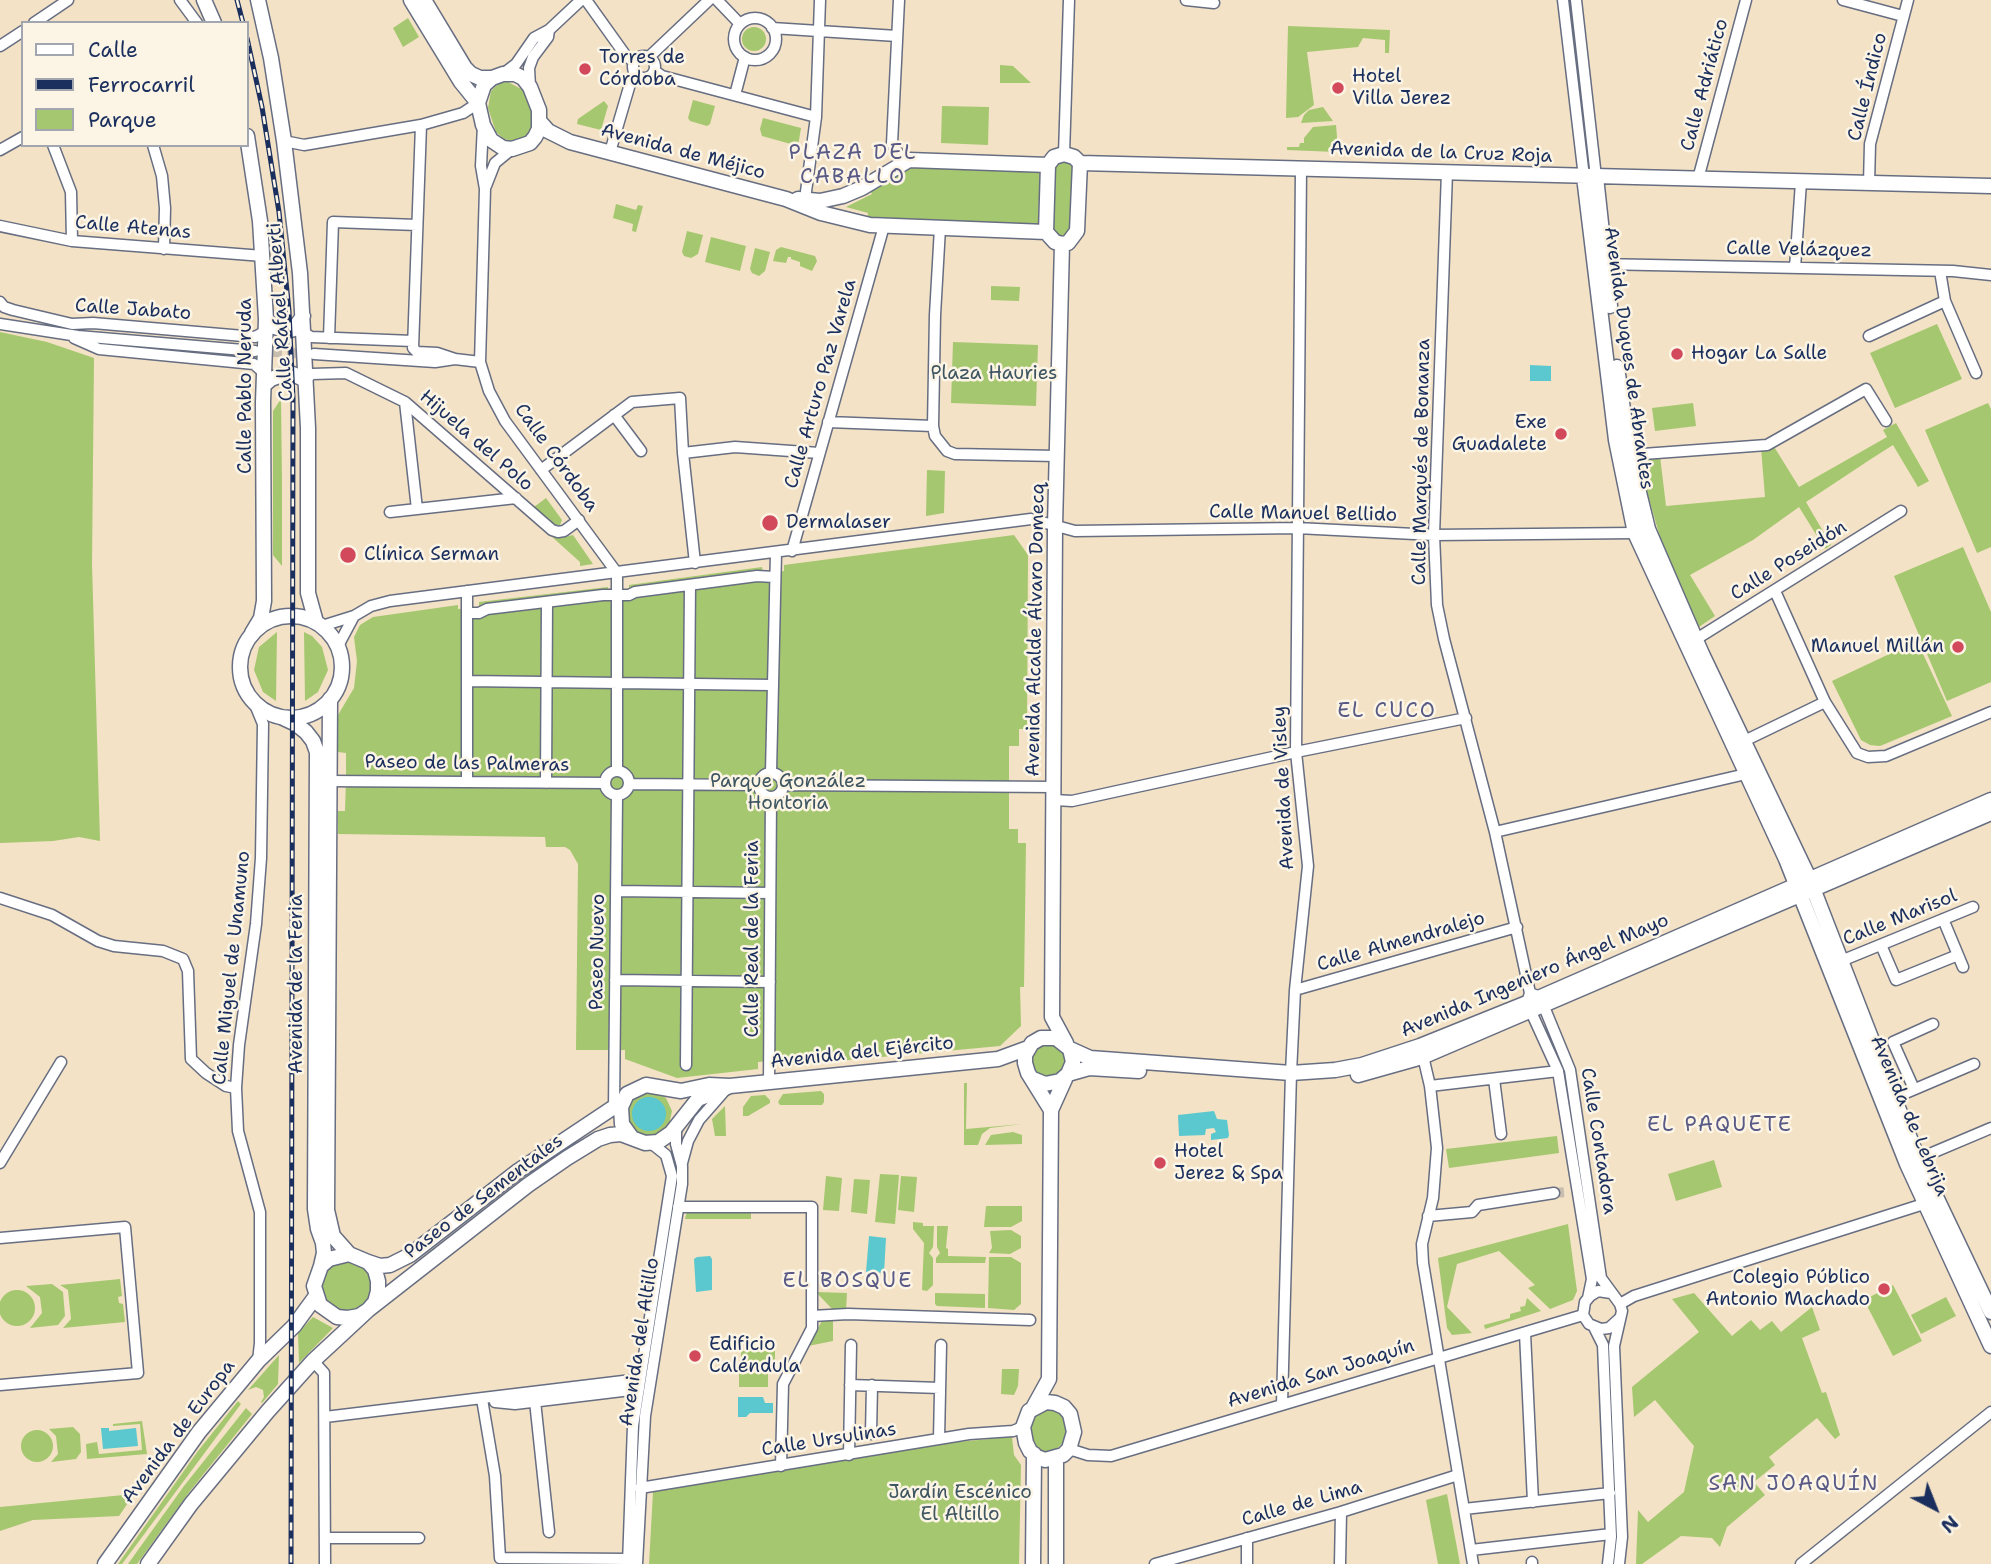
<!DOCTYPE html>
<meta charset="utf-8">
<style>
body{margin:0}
#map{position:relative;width:1991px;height:1564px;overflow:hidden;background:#f3e2c5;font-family:"Shantell Sans",sans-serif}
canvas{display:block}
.legend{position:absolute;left:21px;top:21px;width:228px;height:126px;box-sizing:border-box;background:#fcf5e5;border:2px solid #a2a6af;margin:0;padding:9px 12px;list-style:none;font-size:21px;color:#1b2f5e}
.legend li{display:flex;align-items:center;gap:14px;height:35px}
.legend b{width:35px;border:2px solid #a2a6af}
.north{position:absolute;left:1900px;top:1473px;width:70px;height:70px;-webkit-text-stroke:5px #fcf5e5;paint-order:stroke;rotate:138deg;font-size:19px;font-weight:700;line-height:28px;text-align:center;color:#1b2f5e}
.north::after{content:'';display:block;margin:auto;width:24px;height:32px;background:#1b2f5e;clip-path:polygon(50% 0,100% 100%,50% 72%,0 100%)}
</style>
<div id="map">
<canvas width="1991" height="1564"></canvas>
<ul class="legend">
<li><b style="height:9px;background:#fff"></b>Calle</li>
<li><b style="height:9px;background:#1b2f5e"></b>Ferrocarril</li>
<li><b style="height:19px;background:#a5c76f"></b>Parque</li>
</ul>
<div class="north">N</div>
</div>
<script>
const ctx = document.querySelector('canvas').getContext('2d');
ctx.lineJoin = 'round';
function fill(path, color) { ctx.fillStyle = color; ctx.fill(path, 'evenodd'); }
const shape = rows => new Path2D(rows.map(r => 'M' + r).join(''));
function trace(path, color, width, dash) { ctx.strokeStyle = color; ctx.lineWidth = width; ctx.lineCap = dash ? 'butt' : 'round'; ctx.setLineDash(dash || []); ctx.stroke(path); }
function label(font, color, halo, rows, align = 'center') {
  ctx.font = font + ' "Shantell Sans",sans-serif'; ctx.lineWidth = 5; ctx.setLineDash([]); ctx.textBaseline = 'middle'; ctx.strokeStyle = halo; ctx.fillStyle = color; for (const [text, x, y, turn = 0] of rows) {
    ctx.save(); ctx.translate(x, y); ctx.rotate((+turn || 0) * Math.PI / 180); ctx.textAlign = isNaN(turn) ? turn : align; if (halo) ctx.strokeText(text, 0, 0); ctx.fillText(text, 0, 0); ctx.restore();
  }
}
const green = shape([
 [408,18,419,37,403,47,393,28],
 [1288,26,1390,30,1389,53,1385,53,1385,40,1363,38,1358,47,1307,52,1314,105,1298,117,1286,118],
 '742 39a12 12 0 1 1 24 0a12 12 0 1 1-24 0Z',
 [1000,65,1013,66,1031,83,1000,83],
 [508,82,523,90,532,114,532,125,528,134,522,139,512,141,504,139,496,132,488,108,491,91,499,83],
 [693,100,715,106,710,124,707,126,690,121,688,118],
 [604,101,608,106,601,130,577,124,578,119],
 [942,106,989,107,988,145,941,143],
 [1323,107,1333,121,1301,123,1304,115,1309,110],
 [763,118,801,128,798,146,762,136,760,129],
 [1336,125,1338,149,1336,152,1287,150,1287,147,1299,147,1300,143,1304,143,1304,138,1313,127],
 [1065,161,1071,164,1073,170,1071,229,1064,237,1059,236,1053,228,1055,168,1058,163],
 [913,165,1040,171,1038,225,867,220,868,213,846,207,872,194,869,189],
 [616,204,636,210,638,205,643,206,636,232,632,231,633,224,613,218],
 [687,231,703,235,698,254,691,258,684,256,682,252],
 [711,237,746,246,740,271,705,262],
 [781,247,815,256,817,261,812,271,800,266,800,262,791,259,791,257,788,257,786,263,773,261,776,250],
 [755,248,770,252,765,271,759,276,752,273,750,269],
 [991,286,1020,287,1019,301,991,300],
 [1937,324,1962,379,1895,408,1870,353],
 [0,332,47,342,94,358,92,564,100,841,79,837,53,841,0,843],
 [953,342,1038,345,1036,406,951,403],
 [281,399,282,483,282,566,273,555,273,411],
 [1693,403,1696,426,1655,431,1652,408],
 [1988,403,1991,409,1991,547,1977,553,1925,430],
 [1896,423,1929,481,1918,487,1893,445,1871,459,1806,502,1831,545,1825,549,1799,507,1753,540,1690,575,1715,616,1699,627,1662,544,1643,478,1640,464,1642,461,1660,456,1666,506,1765,497,1761,448,1773,445,1799,487,1887,437,1883,430],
 [927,470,945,471,944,513,926,516],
 [546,498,562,520,560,525,554,525,534,507],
 [550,535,560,538,573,535,593,564,580,566,580,562],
 [1014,535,1028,555,1027,729,1019,729,1019,746,1009,746,1009,829,1018,829,1018,843,1026,843,1024,987,1020,987,1021,1026,1000,1046,784,1066,784,1060,758,1062,758,1069,677,1078,625,1059,625,1050,576,1050,578,864,570,850,565,847,546,847,545,837,338,834,338,811,345,811,346,781,346,753,338,752,338,715,354,688,357,661,354,637,360,625,373,617,458,605,458,609,479,608,479,602,608,587,608,591,629,590,629,585,762,567,763,573,784,571,784,565],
 [1963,547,1991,612,1991,682,1947,701,1894,576],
 [277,632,276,701,263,692,254,670,259,647],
 [304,632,312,636,322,647,328,670,318,692,305,701],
 [1917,641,1952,716,1880,746,1870,745,1861,740,1832,681],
 '1030 1060a18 18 0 1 1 36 0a18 18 0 1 1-36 0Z',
 [964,1083,967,1083,966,1129,1022,1124,990,1128,982,1134,978,1145,964,1145],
 [647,1091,660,1094,666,1098,672,1111,669,1125,664,1131,649,1137,634,1131,626,1118,629,1102,634,1096],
 [821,1091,824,1094,824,1102,822,1105,780,1105,778,1102,783,1094],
 [765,1095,770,1100,770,1103,748,1116,743,1116,743,1107,751,1096],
 [725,1106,726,1136,715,1136,712,1119],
 [1013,1132,1022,1135,1022,1144,985,1145,991,1135],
 [1557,1136,1559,1153,1449,1168,1446,1149],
 [1714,1160,1722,1187,1676,1201,1668,1174],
 [880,1174,899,1175,895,1224,875,1222],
 [826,1176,842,1178,839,1211,823,1210],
 [901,1176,917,1177,914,1212,898,1210],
 [854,1179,870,1180,867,1214,851,1212],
 [986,1206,1022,1206,1022,1221,1011,1227,984,1227],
 [751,1210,751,1219,685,1219,687,1211],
 [913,1222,923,1223,923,1226,934,1226,933,1247,929,1253,933,1258,933,1285,927,1291,922,1290,924,1243,913,1229],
 [1568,1224,1577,1291,1573,1300,1550,1309,1528,1288,1535,1285,1499,1251,1457,1264,1447,1307,1472,1333,1452,1335,1447,1328,1438,1258],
 [937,1226,948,1226,946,1248,948,1249,948,1256,986,1257,985,1263,936,1263,936,1258,940,1253,937,1247],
 [1011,1230,1021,1236,1021,1248,1010,1254,989,1253,992,1248,990,1231],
 [989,1257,1011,1257,1021,1263,1021,1304,1014,1310,988,1308],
 '321 1286a25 25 0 1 1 50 0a25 25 0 1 1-50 0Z',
 [120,1279,122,1296,118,1297,119,1303,123,1304,125,1322,63,1328,71,1319,68,1290,60,1285],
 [52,1284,63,1292,65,1316,58,1325,30,1328,42,1313,40,1297,26,1286],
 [1893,1285,1922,1341,1893,1356,1864,1300],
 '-1 1308a18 18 0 1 1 36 0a18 18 0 1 1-36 0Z',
 [816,1292,847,1293,846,1310,833,1310],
 [935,1293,985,1294,985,1308,937,1306,935,1304],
 [1694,1293,1732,1336,1751,1320,1760,1330,1772,1321,1781,1332,1812,1307,1820,1330,1802,1338,1822,1393,1826,1392,1840,1435,1835,1439,1817,1418,1769,1457,1775,1465,1754,1482,1765,1495,1727,1527,1720,1547,1712,1538,1681,1536,1642,1564,1636,1564,1638,1510,1648,1522,1684,1492,1694,1446,1655,1400,1634,1417,1632,1387,1699,1332,1672,1299],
 [1946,1297,1956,1316,1921,1334,1911,1315],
 [1527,1298,1541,1311,1485,1329,1484,1325,1510,1318,1510,1314,1521,1311,1520,1307,1525,1306],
 [313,1317,333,1328,299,1363,298,1333],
 [823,1319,833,1321,833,1341,808,1346],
 [741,1351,775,1351,775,1367,741,1367],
 [279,1355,278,1384,262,1403,261,1402,264,1397,263,1390,256,1387,248,1390],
 [1002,1369,1019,1369,1018,1386,1014,1395,1001,1394],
 [739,1373,768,1373,768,1387,739,1387],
 [238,1401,241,1404,122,1564,118,1564,198,1451],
 [246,1408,252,1414,190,1491,137,1564,128,1564,184,1486],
 [1042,1409,1054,1409,1064,1415,1067,1427,1064,1442,1054,1451,1043,1451,1037,1447,1031,1436,1032,1418],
 [142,1421,147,1454,87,1459,86,1444,97,1442,99,1454,142,1450,140,1424,113,1426,113,1424],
 [73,1427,80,1434,81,1452,76,1459,51,1462,58,1454,56,1436,49,1429],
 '21 1446a16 16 0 1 1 32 0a16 16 0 1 1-32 0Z',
 [1012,1437,1014,1455,1021,1465,1019,1564,649,1564,653,1492,957,1442],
 [134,1494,119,1516,33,1520,0,1531,0,1507],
 [1447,1494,1460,1564,1438,1564,1426,1500]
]);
const water = shape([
 [1530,365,1551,366,1551,381,1530,381],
 '632 1114a17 17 0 1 1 34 0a17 17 0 1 1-34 0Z',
 [1214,1111,1217,1119,1227,1120,1229,1135,1228,1138,1211,1140,1211,1134,1216,1132,1214,1128,1206,1129,1205,1135,1179,1136,1178,1115],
 [869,1236,886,1238,884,1273,866,1272],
 [710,1256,712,1259,712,1290,696,1292,694,1259,697,1257],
 [738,1397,763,1397,765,1403,773,1403,773,1413,750,1413,746,1417,738,1417],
 [101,1428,109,1428,109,1431,136,1428,138,1446,103,1449]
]);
const minorTunnel = shape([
 [257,351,311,354],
 [1554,1193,1567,1192]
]);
const minor = shape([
 [180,0,197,23],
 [586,0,626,56,634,62],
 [717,0,740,24],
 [899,0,892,144,904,162],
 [1186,0,1214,3],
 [1563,0,1584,177],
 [1576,0,1596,177],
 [1843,0,1903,16],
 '734 39a21 21 0 1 1 42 0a21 21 0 1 1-42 0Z',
 [34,23,68,0],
 [772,28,897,36],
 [0,46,23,31],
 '633 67a11 11 0 1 1 22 0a11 11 0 1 1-22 0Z',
 [650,56,709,0],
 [655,71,662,76,816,117],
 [503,74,516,64,534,38,549,30,581,0],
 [530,87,529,68,533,57,548,37,549,30],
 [735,95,745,57],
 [421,125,413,348,417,352,437,353,455,359],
 [483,125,481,166,485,189,480,362,489,391,505,421,617,573,617,771],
 [284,141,304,145,421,125,463,113,478,103],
 [53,145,71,192,72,241],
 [153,145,162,176,165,208,164,249],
 [0,150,23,137],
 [610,152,630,84,637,75],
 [1064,154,1069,0],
 [1447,172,1434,535,1437,605,1444,639,1495,832,1530,993],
 [1698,179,1746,0],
 [1869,184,1870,144,1908,0],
 [486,186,495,163,512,149],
 [805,199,816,117,820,0],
 [0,226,72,241,263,256],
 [940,228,935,315,933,426,935,436,947,451,955,454,1057,456],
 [1599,264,1953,271,1991,275],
 [1795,268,1801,182],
 [1940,271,1945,301,1976,373],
 [0,302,4,307,13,310,72,324,93,323,255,337,266,331],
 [0,324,78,336,255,351],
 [303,332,311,337,413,341],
 [1869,336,1945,301],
 [74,338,99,349,254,364,264,373],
 [329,338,333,222,417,225],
 [314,354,435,362,455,359,480,362],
 [305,380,312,374,346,373,405,402,552,530,558,532,564,531,579,520],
 [405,402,417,509],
 [614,415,641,451],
 [828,422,933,426],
 [683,453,735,447,819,453],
 [1629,455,1767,445,1866,389,1886,421],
 [541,470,632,402,680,398,683,453,695,563],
 [390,512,516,498],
 [792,551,884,226],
 [1775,591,1825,702,1857,753,1868,757,1886,756,1991,712],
 [468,613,479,613,487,609,603,595,629,595,635,592,757,576,774,577],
 [322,626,354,616,371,606,390,601,1031,519,1075,531,1297,528,1434,535,1635,533],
 [1690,643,1901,511],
 [338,646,354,616],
 [467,681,772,685],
 [254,702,263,724,261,858,256,924,239,1045,236,1088,238,1131,260,1212,260,1343,258,1361],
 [1740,743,1825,702],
 '605 783a12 12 0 1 1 24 0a12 12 0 1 1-24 0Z',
 [771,772,776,553],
 '759 785a12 12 0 1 1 24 0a12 12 0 1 1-24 0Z',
 [328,781,605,783],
 [467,782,467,591],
 [546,783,547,602],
 [629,784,759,785],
 [784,785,1054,787],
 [1054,800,1072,801,1296,752,1466,718],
 [1495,832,1746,774],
 [616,891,770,893],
 [0,898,52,915,98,941,114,946,163,951,183,959,188,971,191,1059,206,1073,226,1086,236,1088],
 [1943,919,1963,967],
 [1881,945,1896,980,1958,955],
 [1841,961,1973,907],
 [615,980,770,982],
 [1295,990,1517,927],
 [1422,1052,1430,1086,1437,1148,1433,1198,1422,1244,1423,1263,1473,1564],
 [686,1065,690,585],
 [1494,1079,1501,1134],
 [769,1082,771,797],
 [1430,1086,1558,1071],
 [1914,1089,1893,1042,1933,1024],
 [1894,1098,1974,1064],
 [614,1109,617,796],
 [1913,1161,1991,1128],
 [0,1163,61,1062],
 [682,1163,688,1141,699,1120,727,1088],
 [678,1207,812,1207,812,1328,783,1384,781,1466],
 [1428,1216,1472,1212,1478,1205,1554,1193],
 [0,1238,125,1227,138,1373,0,1385],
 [1611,1293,1598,1291,1590,1296,1585,1302,1583,1315,1589,1324,1601,1329,1609,1328,1620,1318],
 [1588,1298,1592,1279,1558,1071,1527,1003,1530,993,1540,997,1570,1070,1601,1278,1620,1304,1622,1311,1614,1346,1622,1537,1619,1564],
 [1620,1304,1634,1296,1930,1202],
 [812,1316,848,1314,1030,1320],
 [1594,1327,1603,1345,1611,1537,1608,1564],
 [1525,1333,1533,1502],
 [313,1361,324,1373,325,1564],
 [850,1385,940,1388],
 [482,1399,495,1476,500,1558,628,1559],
 [535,1401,549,1532],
 [495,1402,515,1404,639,1389],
 [1282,1404,1291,1073,1295,990,1308,866,1296,752,1301,168],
 [325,1417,640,1379],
 [871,1434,872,1385],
 [939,1439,941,1345],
 [1069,1449,1088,1455,1111,1456,1583,1315],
 [849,1455,851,1345],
 [640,1488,969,1434,1013,1431,1023,1427],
 [1464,1509,1610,1493],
 [325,1538,419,1538],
 [1471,1550,1611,1534],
 [628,1564,633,1426,672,1176,666,1155,651,1143],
 [637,1564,645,1416,682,1184,682,1166,676,1144,676,1126],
 [1155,1564,1341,1512,1458,1475],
 [1247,1564,1247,1538],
 [1340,1564,1341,1512],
 [1532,1564,1532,1562],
 [1801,1564,1991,1412]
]);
const major = shape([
 [204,0,214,23],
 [258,0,271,58,284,141,300,273,308,428,308,593,316,622],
 [411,0,461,82,478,103],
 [424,0,465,68,471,74,480,78,492,78],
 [503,74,515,74,523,78,530,87,539,110,539,129,535,137,530,143,512,149,503,148,491,140,483,125,478,103,484,85,492,78,503,74],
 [540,122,548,131,570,142,786,199,821,213,870,225,1046,232],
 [247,136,260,221,266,319,263,402,264,601,261,618,252,633],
 [1064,154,1074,157,1080,163,1077,231,1068,243,1062,244,1055,242,1046,232,1048,165,1054,157,1064,154],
 [1080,163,1991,186],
 [1584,177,1616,440,1635,533,1786,859,1907,1164,1991,1346],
 [1596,177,1610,306],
 [798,199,820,201,843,196,862,188,909,160,1048,165],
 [1062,244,1055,526,1052,1017,1066,1043],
 [266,319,272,326,287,331,294,329,303,316],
 [1617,367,1629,452,1648,529,1702,654,1809,878,1918,1159,1991,1312],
 [264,385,271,379,285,374,293,374,305,380],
 '240 667a51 51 0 1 1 102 0a51 51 0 1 1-102 0Z',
 [330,699,327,1210,333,1236,349,1254],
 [281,717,296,724,306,732,313,741,317,752,315,1209,318,1229,323,1243,324,1253,321,1266],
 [1032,1043,1025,1055,1025,1063,1028,1073,1051,1110],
 [1070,1049,1090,1058,1291,1073,1335,1070,1362,1065,1420,1046,1527,1003,1991,800],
 [1068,1074,1089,1068,1139,1071],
 [1358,1075,1422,1057,1991,813],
 [1033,1079,1045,1084,1060,1081,1068,1074,1073,1062,1070,1049,1056,1038,1041,1038,1034,1042],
 [632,1138,622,1124,621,1107,627,1094,646,1085,681,1091,709,1085,730,1086,998,1059,1028,1048],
 [368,1262,380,1266,390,1265,410,1255,518,1171,623,1101],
 [1046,1402,1055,1403,1064,1407,1070,1414,1074,1432,1069,1449,1063,1455,1045,1460,1037,1457,1030,1451,1026,1443,1023,1427,1029,1411,1046,1402],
 [1033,1408,1049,1379,1051,1110,1065,1079],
 [105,1564,199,1432,258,1361,294,1326,316,1296],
 [148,1564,191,1504,268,1411,313,1361,368,1310,375,1302,378,1291,378,1281,375,1270,368,1262,349,1254,329,1259,321,1266,314,1286,320,1305,337,1317,348,1318,359,1316,368,1310,528,1185,567,1158,598,1139,610,1135,621,1134,645,1143,658,1142,671,1133,698,1099,730,1086],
 [1033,1564,1034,1454],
 [1056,1564,1056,1458]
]);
const rail = shape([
 [237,0,243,23],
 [247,38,262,107,279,212,289,311,293,398,291,1564]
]);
const markers = [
 [585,69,7,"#d1495b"],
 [1338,88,7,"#d1495b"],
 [1677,354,7,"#d1495b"],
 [1561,434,7,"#d1495b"],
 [770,523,9,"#d1495b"],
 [348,555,9,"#d1495b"],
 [1958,647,7,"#d1495b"],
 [1160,1163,7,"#d1495b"],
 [1884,1289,7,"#d1495b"],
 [695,1356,7,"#d1495b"]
];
const poiNames = [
 ["Torres de",599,58],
 ["Córdoba",599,80],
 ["Hotel",1352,77],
 ["Villa Jerez",1352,99],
 ["Hogar La Salle",1691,354],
 ["Exe",1547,423,"right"],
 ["Guadalete",1547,445,"right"],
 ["Dermalaser",786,523],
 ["Clínica Serman",364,555],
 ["Manuel Millán",1944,647,"right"],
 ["Hotel",1174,1152],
 ["Jerez & Spa",1174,1174],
 ["Colegio Público",1870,1278,"right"],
 ["Antonio Machado",1870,1300,"right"],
 ["Edificio",709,1345],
 ["Caléndula",709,1367]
];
const streetNames = [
 ["Calle Adriático",1705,85,-75],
 ["Calle Índico",1868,87,-76],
 ["Avenida de Méjico",683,152,15],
 ["Avenida de la Cruz Roja",1441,153,2],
 ["Calle Atenas",133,228,5],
 ["Calle Velázquez",1799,250,1],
 ["Calle Jabato",133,310,4],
 ["Calle Rafael Alberti",281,312,-94],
 ["Avenida Duques de Abrantes",1628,358,82],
 ["Calle Arturo Paz Varela",821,384,-74],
 ["Calle Pablo Neruda",246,386,-90],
 ["Hijuela del Polo",476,441,41],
 ["Calle Córdoba",556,458,54],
 ["Calle Marqués de Bonanza",1422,462,-89],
 ["Calle Manuel Bellido",1303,514,1],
 ["Calle Poseidón",1789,561,-32],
 ["Avenida Alcalde Álvaro Domecq",1036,630,-89],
 ["Paseo de las Palmeras",467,764,1],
 ["Avenida de Visley",1284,788,-93],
 ["Calle Marisol",1900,918,-22],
 ["Calle Real de la Feria",753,939,-90],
 ["Calle Almendralejo",1401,942,-16],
 ["Paseo Nuevo",598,952,-89],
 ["Calle Miguel de Unamuno",232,968,-84],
 ["Avenida Ingeniero Ángel Mayo",1535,976,-23],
 ["Avenida de la Feria",297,984,-90],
 ["Avenida del Ejército",862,1053,-6],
 ["Avenida de Lebrija",1909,1116,67],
 ["Calle Contadora",1598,1141,81],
 ["Paseo de Sementales",484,1197,-37],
 ["Avenida del Altillo",640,1342,-81],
 ["Avenida San Joaquín",1321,1374,-17],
 ["Avenida de Europa",179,1432,-53],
 ["Calle Ursulinas",829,1440,-9],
 ["Calle de Lima",1302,1504,-16]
];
const parkNames = [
 ["Plaza Hauries",994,374],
 ["Parque González",788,782],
 ["Hontoria",788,804],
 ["Jardín Escénico",960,1493],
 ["El Altillo",960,1515]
];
const neighbourhoodNames = [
 ["PLAZA DEL",853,154],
 ["CABALLO",853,178],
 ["EL CUCO",1387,712],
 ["EL PAQUETE",1720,1126],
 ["EL BOSQUE",848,1282],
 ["SAN JOAQUÍN",1794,1485]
];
fill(green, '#a5c76f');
fill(water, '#5ac8ce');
trace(minorTunnel, '#c8beb0', 10, [10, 5]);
trace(minor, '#676e82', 13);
trace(major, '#676e82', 17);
trace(minor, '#fff', 10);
trace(major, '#fff', 14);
trace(rail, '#1b2f5e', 5);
trace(rail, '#fcf5e5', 2.5, [8]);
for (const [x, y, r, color] of markers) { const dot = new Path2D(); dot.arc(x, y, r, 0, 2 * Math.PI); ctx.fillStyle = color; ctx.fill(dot); trace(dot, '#fcf5e5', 2.5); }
label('19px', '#1b2f5e', '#fcf5e5', poiNames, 'left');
label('19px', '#1b2f5e', '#fcf5e5', streetNames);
label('19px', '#3e5562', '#fcf5e5', parkNames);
ctx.letterSpacing = '2px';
label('21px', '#595a86', '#fcf5e5', neighbourhoodNames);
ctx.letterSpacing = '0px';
</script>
